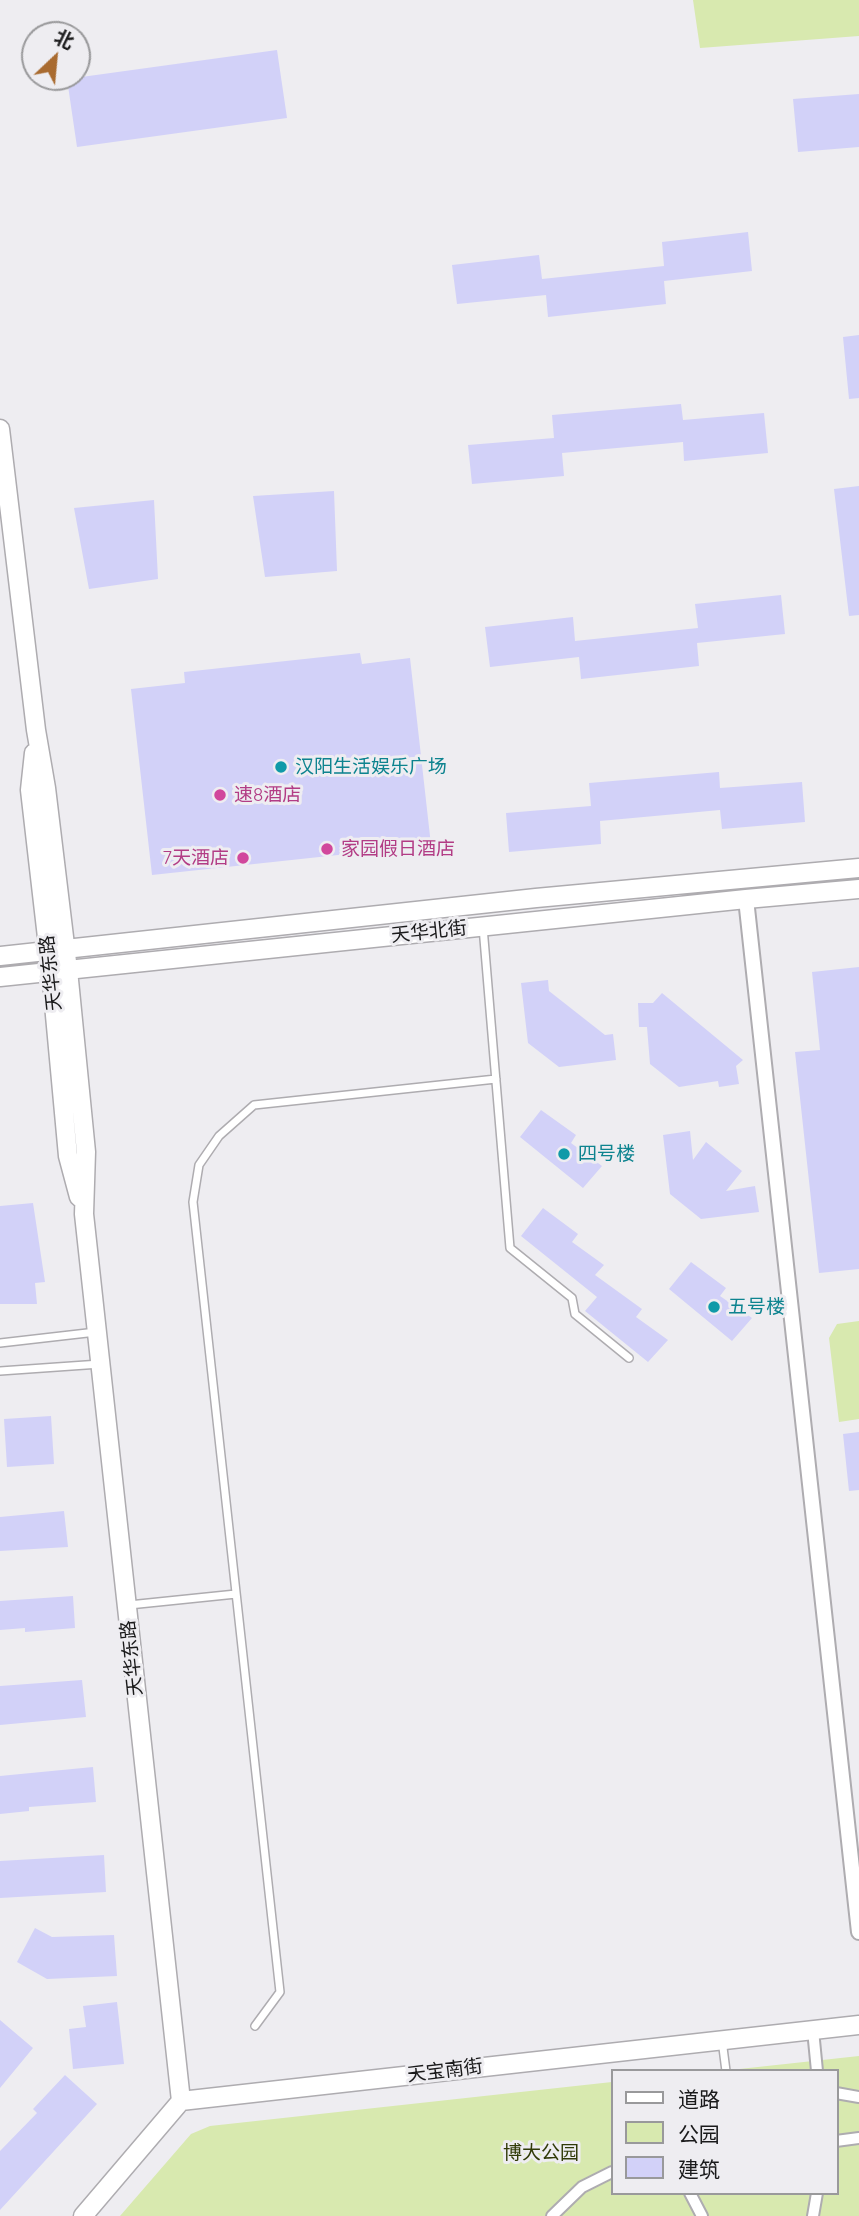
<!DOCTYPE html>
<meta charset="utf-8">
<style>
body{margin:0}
#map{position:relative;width:859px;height:2216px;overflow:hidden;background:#eeedf1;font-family:Quicksand,"Noto Sans SC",sans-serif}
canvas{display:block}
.legend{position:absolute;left:611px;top:2069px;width:228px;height:126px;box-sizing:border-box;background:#eeedf1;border:2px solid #99999b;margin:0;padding:9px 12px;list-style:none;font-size:21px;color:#1a1a1b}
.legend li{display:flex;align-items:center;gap:14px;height:35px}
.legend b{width:35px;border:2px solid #99999b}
.north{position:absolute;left:21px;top:21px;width:70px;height:70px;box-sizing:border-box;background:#eeedf1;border:2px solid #99999b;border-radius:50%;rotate:26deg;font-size:19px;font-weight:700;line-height:28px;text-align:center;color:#1a1a1b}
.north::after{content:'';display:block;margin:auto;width:24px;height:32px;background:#a96b30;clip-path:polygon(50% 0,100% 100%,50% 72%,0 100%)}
</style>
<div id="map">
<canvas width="859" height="2216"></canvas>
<ul class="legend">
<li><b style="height:9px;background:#fff"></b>道路</li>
<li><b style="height:19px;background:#d8e9af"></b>公园</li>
<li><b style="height:19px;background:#d2d1f8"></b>建筑</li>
</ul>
<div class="north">北</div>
</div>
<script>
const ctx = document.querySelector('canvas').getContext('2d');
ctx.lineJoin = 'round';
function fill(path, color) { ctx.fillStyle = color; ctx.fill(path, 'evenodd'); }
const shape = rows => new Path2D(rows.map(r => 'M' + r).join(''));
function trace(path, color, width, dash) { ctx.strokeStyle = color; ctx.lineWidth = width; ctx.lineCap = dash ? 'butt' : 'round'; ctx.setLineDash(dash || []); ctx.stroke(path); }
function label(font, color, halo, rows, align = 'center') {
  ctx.font = font + ' Quicksand,"Noto Sans SC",sans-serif'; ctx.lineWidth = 6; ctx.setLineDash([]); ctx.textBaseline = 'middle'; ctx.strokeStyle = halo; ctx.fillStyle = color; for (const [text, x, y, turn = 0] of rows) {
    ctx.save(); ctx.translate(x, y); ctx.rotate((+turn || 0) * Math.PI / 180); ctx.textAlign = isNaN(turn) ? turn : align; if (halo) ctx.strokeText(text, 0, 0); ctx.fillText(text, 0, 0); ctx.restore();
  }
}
const green = shape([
 [693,0,859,0,859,36,700,48],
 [859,1321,859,1419,839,1422,829,1338,837,1324],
 [859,2056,859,2216,120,2216,191,2134,210,2126,612,2082,612,2193,836,2193,836,2071,721,2071]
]);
const building = shape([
 [277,50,287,118,77,147,67,79],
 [859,94,859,147,798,152,793,99],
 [748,232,752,271,664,281,666,304,548,317,546,295,457,304,452,265,539,255,542,279,664,266,662,242],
 [859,335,859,398,849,399,843,337],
 [681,404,683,420,764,413,768,453,684,461,683,442,562,453,564,476,472,484,468,445,554,438,552,415],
 [859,486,859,615,849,616,834,489],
 [334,491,337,571,265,577,253,496],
 [154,500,158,579,89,589,74,508],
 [781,595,785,634,697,643,699,666,581,679,579,657,490,667,485,627,573,617,575,641,698,628,695,604],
 [360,653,362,664,410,658,431,845,152,875,131,689,185,683,184,672],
 [719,772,720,788,802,782,805,822,722,829,720,810,600,821,601,844,509,852,506,813,591,806,589,783],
 [859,967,859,1269,819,1273,795,1052,820,1050,812,972],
 [548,980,549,991,605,1035,613,1034,616,1060,559,1067,528,1043,521,983],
 [662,993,743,1060,736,1066,739,1084,719,1087,718,1081,679,1087,650,1064,647,1027,639,1027,638,1003,653,1003],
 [541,1110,576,1135,571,1143,602,1166,583,1188,520,1137],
 [690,1131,693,1160,706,1142,742,1171,726,1191,755,1186,759,1212,701,1219,670,1194,663,1135],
 [33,1203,45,1282,35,1283,37,1304,0,1304,0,1206],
 [543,1208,578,1234,572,1242,604,1265,595,1275,642,1309,636,1317,668,1340,648,1362,585,1311,597,1297,521,1236],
 [691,1262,726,1288,720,1296,752,1318,732,1341,669,1289],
 [51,1416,54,1464,7,1467,4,1419],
 [859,1432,859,1490,849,1491,843,1434],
 [64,1511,68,1547,0,1551,0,1517],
 [73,1596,75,1628,25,1632,25,1628,0,1630,0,1601],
 [82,1680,86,1717,0,1725,0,1686],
 [93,1767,96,1802,29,1807,29,1811,0,1814,0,1776],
 [104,1855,106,1892,0,1898,0,1861],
 [35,1928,52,1937,114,1935,117,1976,47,1979,17,1962],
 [117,2002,124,2064,73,2069,69,2029,86,2027,83,2006],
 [0,2020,33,2048,0,2088],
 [65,2075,97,2104,0,2210,0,2151,37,2113,33,2109]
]);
const service = shape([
 [483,927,510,1248,572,1298,575,1314,629,1358],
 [0,1343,96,1332],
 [0,1371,100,1364],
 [129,1605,236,1594],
 [255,2026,280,1992,193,1202,199,1165,219,1136,254,1105,496,1079],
 [722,2040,726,2071]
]);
const pedestrian = shape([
 [813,2030,817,2071],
 [836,2093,859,2097],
 [836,2141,859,2138],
 [690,2193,702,2216],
 [552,2216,582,2187,612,2172],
 [813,2216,817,2193]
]);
const minor = shape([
 [746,899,859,1932]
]);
const tertiary = shape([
 [0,429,36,730,46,788,68,970,86,1152,84,1214,181,2101],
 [34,753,30,790,51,972,68,1156,79,1197],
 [0,956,536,898,859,868],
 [0,977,746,899,859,889],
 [83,2216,181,2101,859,2025]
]);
const markers = [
 [281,767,7,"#0f9aa8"],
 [220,795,7,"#d1479c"],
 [327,849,7,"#d1479c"],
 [243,858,7,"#d1479c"],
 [564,1154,7,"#0f9aa8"],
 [714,1307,7,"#0f9aa8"]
];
const cultureNames = [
 ["汉阳生活娱乐广场",295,767],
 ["四号楼",578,1154],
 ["五号楼",728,1307]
];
const hotelNames = [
 ["速8酒店",234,795],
 ["家园假日酒店",341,849],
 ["7天酒店",229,858,"right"]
];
const streetNames = [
 ["天华北街",429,932,-6],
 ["天华东路",51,973,-96],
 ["天华东路",132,1658,-96],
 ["天宝南街",445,2071,-7]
];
const parkNames = [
 ["博大公园",541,2153]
];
fill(green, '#d8e9af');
fill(building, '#d2d1f8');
trace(service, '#aeacb0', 10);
trace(pedestrian, '#aeacb0', 14);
trace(minor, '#aeacb0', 18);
trace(tertiary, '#aeacb0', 21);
trace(service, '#fff', 7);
trace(pedestrian, '#fff', 10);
trace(minor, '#fff', 14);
trace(tertiary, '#fff', 18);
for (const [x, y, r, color] of markers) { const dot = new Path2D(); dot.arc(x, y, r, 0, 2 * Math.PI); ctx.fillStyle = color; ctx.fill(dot); trace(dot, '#eeedf1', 2.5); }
label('19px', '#0d838f', '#eeedf1', cultureNames, 'left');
label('19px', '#b23c85', '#eeedf1', hotelNames, 'left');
label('19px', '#1a1a1b', '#eeedf1', streetNames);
label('19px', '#313b08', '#eeedf1', parkNames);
</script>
